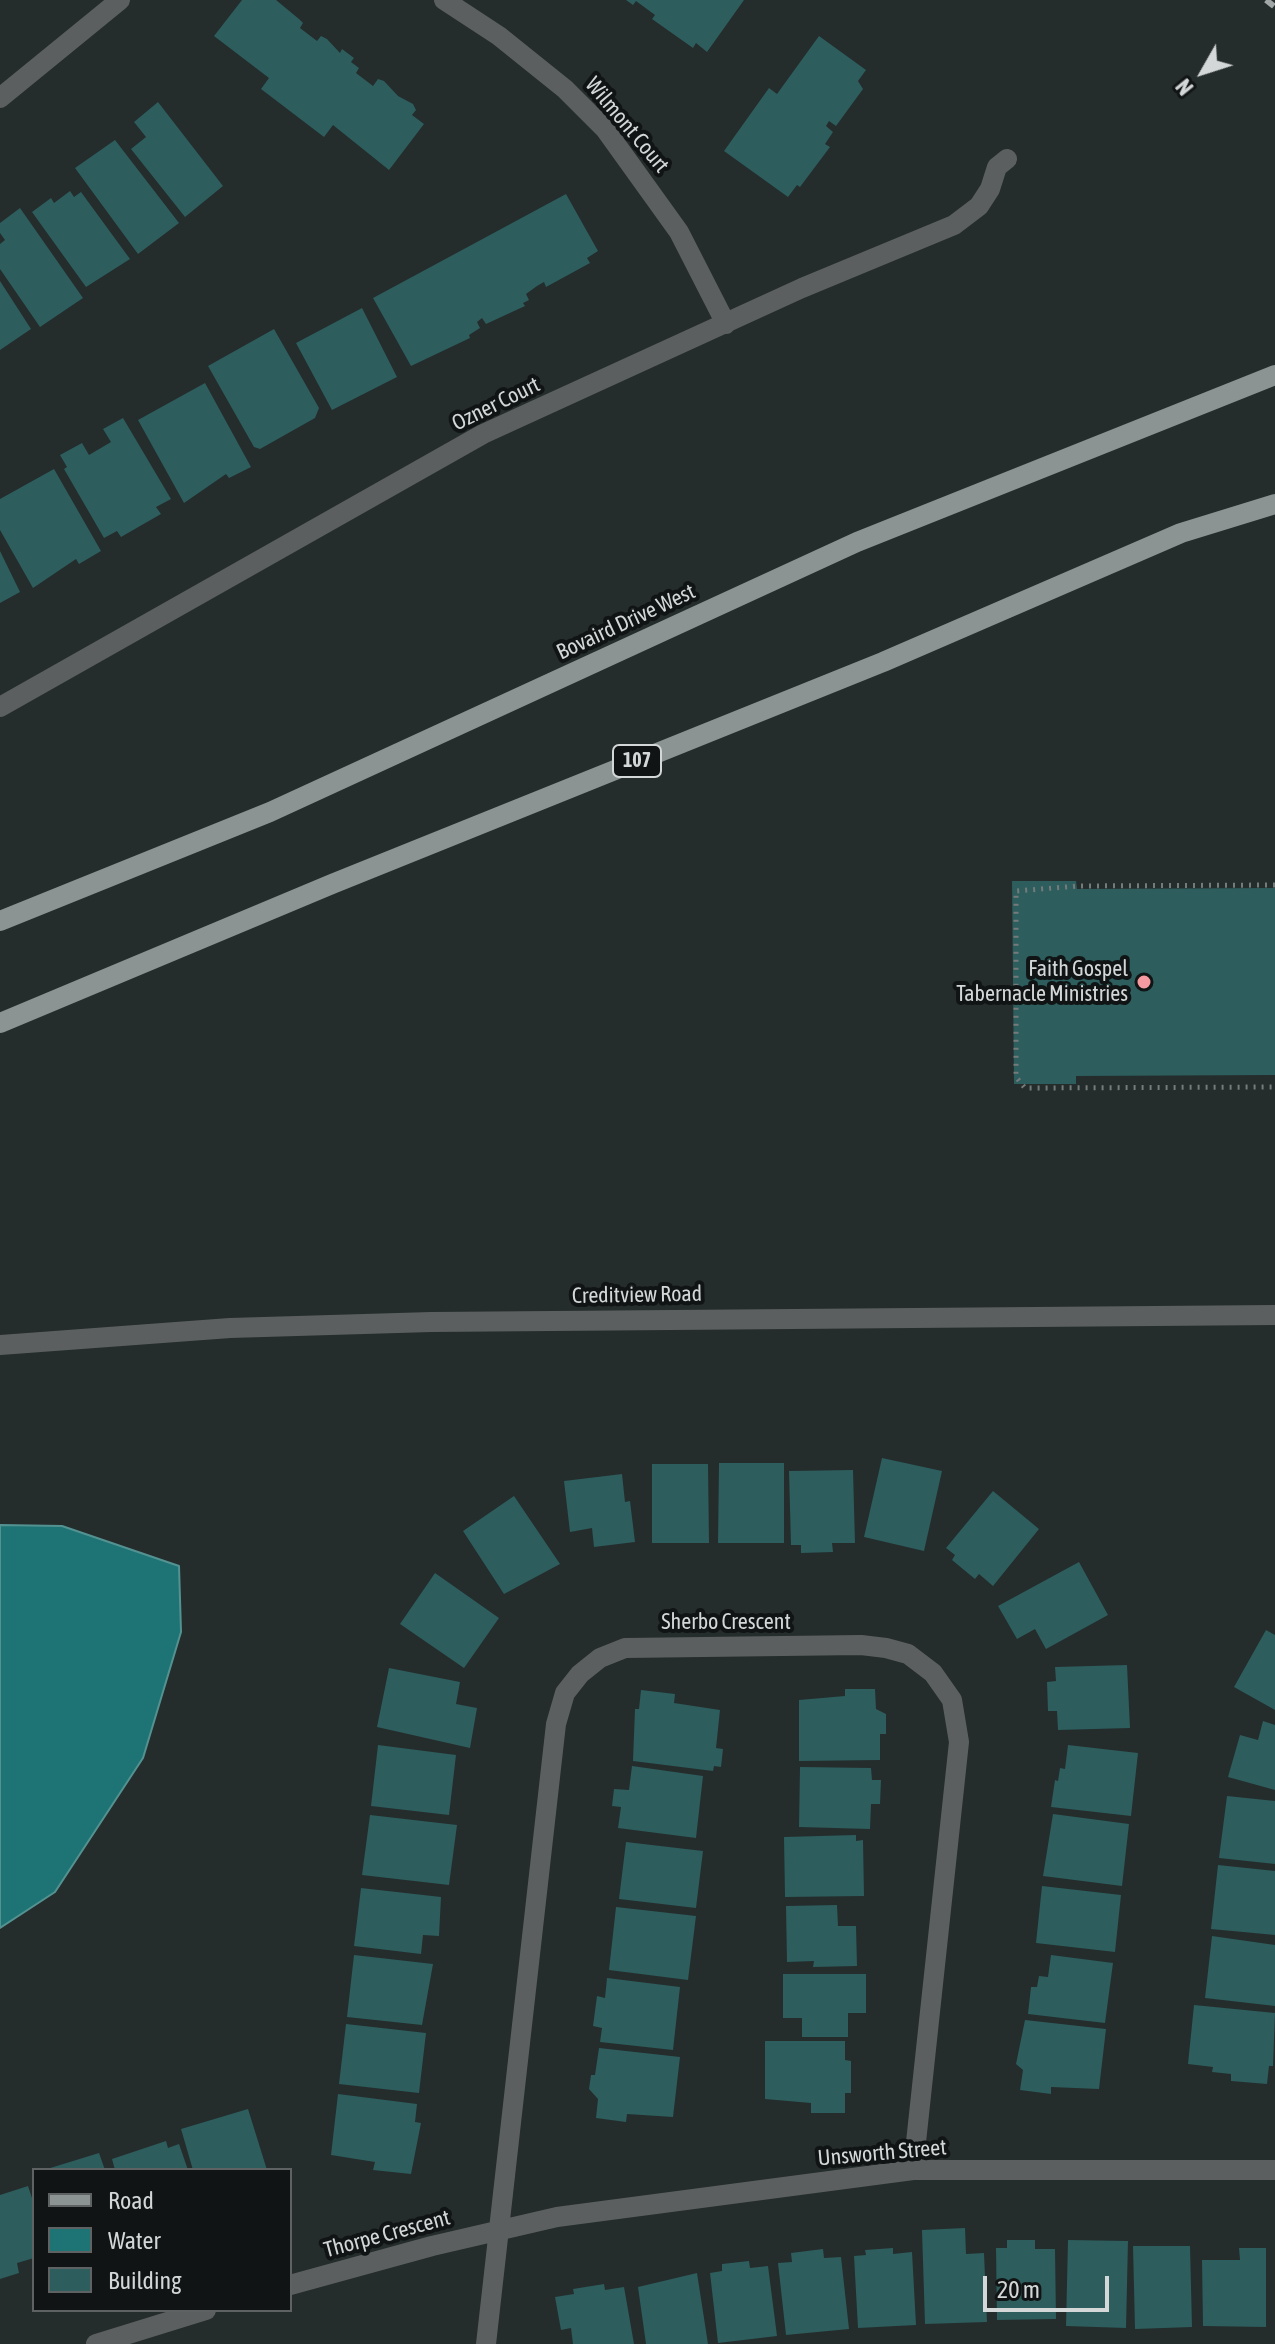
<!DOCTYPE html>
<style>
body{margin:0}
#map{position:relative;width:1275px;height:2344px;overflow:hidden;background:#252c2c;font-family:"Asap Condensed",sans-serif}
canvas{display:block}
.legend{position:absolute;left:32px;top:2168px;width:260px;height:144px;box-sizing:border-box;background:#111414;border:2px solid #5f6262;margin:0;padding:10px 14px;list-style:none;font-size:24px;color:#d3d7d7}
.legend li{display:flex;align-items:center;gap:16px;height:40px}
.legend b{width:40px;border:2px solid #5f6262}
.north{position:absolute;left:1163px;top:32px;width:80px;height:80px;-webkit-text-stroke:6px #111414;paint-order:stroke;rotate:231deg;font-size:22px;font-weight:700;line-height:32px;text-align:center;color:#d3d7d7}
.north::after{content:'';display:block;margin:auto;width:28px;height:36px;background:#d3d7d7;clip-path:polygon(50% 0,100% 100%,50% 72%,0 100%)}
.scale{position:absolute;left:983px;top:2276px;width:126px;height:36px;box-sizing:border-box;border:4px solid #d3d7d7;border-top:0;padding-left:10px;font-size:24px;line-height:28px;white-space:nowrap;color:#d3d7d7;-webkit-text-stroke:6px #111414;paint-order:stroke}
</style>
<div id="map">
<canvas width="1275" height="2344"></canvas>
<ul class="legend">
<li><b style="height:10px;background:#8b9393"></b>Road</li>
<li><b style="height:22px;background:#1e7474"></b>Water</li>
<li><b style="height:22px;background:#2d5d5d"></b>Building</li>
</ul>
<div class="north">N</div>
<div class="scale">20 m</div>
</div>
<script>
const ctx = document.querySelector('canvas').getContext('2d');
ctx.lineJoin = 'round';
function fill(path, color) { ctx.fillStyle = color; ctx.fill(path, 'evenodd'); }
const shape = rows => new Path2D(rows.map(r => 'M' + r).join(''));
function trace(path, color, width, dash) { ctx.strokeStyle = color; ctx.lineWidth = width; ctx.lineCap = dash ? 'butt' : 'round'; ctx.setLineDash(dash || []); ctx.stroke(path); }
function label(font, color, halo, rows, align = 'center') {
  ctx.font = font + ' "Asap Condensed",sans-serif'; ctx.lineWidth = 8; ctx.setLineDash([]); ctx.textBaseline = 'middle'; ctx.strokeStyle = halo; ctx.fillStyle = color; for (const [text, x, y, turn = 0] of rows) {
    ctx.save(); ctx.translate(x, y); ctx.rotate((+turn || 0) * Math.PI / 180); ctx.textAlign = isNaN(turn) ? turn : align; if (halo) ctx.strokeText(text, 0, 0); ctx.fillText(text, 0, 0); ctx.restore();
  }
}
const water = shape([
 [0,1525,62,1526,179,1566,181,1632,143,1758,55,1892,0,1928,0,1525]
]);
const building = shape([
 [242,0,276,0,299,19,303,23,300,28,317,41,321,36,327,39,340,53,342,49,354,58,351,62,359,68,356,73,373,86,378,79,384,81,398,96,413,104,416,110,412,115,424,124,389,170,333,125,324,137,261,89,269,78,214,36],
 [626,0,744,0,707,52,696,43,693,48,652,19,655,15,636,1,633,5],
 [819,36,866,70,858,81,863,89,836,126,829,121,826,126,833,132,825,144,830,147,800,187,797,185,788,197,724,151,769,88,777,94],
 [158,102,223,186,185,217,131,149,146,137,134,122],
 [115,140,179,223,138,254,75,168],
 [70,191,74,197,81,192,130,259,86,287,32,212,51,198,54,203],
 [566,194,598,251,587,258,590,263,546,287,544,282,537,286,526,294,529,300,523,303,525,306,486,324,482,318,477,322,480,328,469,335,470,338,411,366,373,298],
 [20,208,83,298,40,327,0,269,0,244,5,240,0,233,0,223],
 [0,281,31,329,0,350],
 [362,308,397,377,332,410,296,343],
 [274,329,319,408,315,418,260,449,254,447,208,366],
 [205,383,251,467,229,478,226,474,184,503,138,420],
 [123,418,171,499,156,507,161,514,121,537,117,531,104,538,64,469,67,467,60,455,82,443,89,455,111,442,103,429],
 [54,469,101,551,79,564,76,559,33,588,0,530,0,499],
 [0,551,20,592,0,603],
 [1012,881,1076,881,1077,889,1275,888,1275,1075,1076,1076,1076,1084,1014,1084],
 [882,1458,942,1471,924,1551,864,1537],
 [719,1463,784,1463,784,1543,718,1543],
 [652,1464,708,1464,709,1543,652,1543],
 [853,1470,855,1543,832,1543,833,1552,801,1553,801,1545,791,1545,789,1471],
 [622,1474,625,1502,630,1501,635,1542,594,1547,592,1528,570,1532,564,1481],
 [993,1491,1039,1529,993,1586,979,1574,975,1579,952,1560,955,1555,946,1548],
 [514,1496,560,1564,504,1594,463,1531],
 [1079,1562,1108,1615,1046,1649,1035,1629,1017,1639,998,1606],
 [435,1573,499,1618,464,1668,400,1624],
 [1266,1630,1275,1635,1275,1710,1234,1687],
 [1127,1665,1130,1728,1058,1730,1057,1711,1048,1711,1047,1682,1056,1681,1055,1667],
 [389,1668,460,1682,456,1704,477,1708,470,1748,377,1727],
 [845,1689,875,1689,876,1709,886,1714,886,1734,880,1734,880,1760,799,1761,799,1700,845,1696],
 [641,1690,675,1694,674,1703,720,1710,716,1748,723,1749,721,1767,714,1766,713,1771,633,1761,635,1709,639,1709],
 [1263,1721,1275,1725,1275,1790,1228,1777,1240,1735,1258,1740],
 [378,1745,456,1755,449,1815,371,1806],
 [1068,1745,1138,1753,1131,1816,1051,1807,1055,1780,1058,1781,1060,1768,1065,1769],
 [632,1766,703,1776,696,1838,618,1828,621,1807,612,1806,614,1789,629,1790],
 [800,1767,871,1768,872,1780,881,1780,880,1804,871,1804,870,1829,799,1827],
 [1227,1796,1275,1801,1275,1864,1219,1858],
 [1053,1814,1129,1824,1122,1886,1043,1876],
 [370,1815,457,1825,449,1885,362,1875],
 [856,1835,856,1841,863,1840,864,1896,785,1897,784,1837],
 [626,1842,703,1851,696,1908,619,1899],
 [1218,1865,1275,1871,1275,1935,1211,1929],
 [1042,1886,1121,1895,1115,1952,1036,1943],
 [361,1888,441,1897,439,1936,423,1935,421,1954,354,1946],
 [837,1905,838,1926,856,1926,857,1966,813,1967,814,1961,787,1962,786,1906],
 [616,1907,696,1916,688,1980,609,1970],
 [1212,1936,1275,1945,1275,2006,1205,1998],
 [354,1955,433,1964,422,2025,347,2017],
 [1051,1955,1113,1963,1105,2023,1028,2014,1031,1987,1037,1987,1039,1976,1048,1977],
 [783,1974,866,1974,866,2013,848,2013,848,2037,802,2037,802,2018,783,2018],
 [607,1978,680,1987,673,2050,600,2042,602,2028,593,2026,597,1996,605,1998],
 [1194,2005,1275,2013,1273,2066,1269,2066,1267,2084,1231,2081,1231,2074,1212,2072,1213,2067,1188,2064],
 [1025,2020,1106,2029,1099,2089,1051,2087,1051,2094,1020,2090,1023,2070,1016,2064],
 [346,2024,426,2033,419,2093,339,2084],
 [765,2041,845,2041,845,2060,851,2061,851,2093,845,2093,845,2113,811,2113,811,2103,765,2099],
 [599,2048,680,2057,673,2117,627,2114,626,2122,596,2118,598,2099,589,2089,591,2075,595,2075],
 [338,2094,417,2104,415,2122,421,2123,411,2174,373,2170,375,2162,331,2155],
 [248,2109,267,2170,193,2170,181,2129],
 [166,2141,168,2148,179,2144,188,2170,115,2170,112,2159],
 [99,2153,105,2170,47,2170,47,2169],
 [28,2186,34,2204,34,2258,17,2263,19,2273,0,2279,0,2195],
 [965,2228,966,2254,984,2253,987,2322,925,2324,922,2230],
 [1007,2240,1035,2240,1035,2249,1055,2249,1056,2319,997,2320,996,2248,1007,2248],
 [1068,2240,1128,2241,1126,2328,1066,2326],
 [1133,2246,1190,2246,1192,2327,1135,2329],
 [893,2248,893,2254,912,2252,916,2325,858,2328,854,2256,866,2255,865,2250],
 [1239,2248,1266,2248,1266,2327,1203,2326,1202,2260,1240,2260],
 [823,2249,824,2258,841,2257,849,2329,786,2335,778,2263,792,2262,791,2253],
 [749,2261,750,2268,768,2266,777,2336,718,2343,710,2273,722,2271,722,2264],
 [697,2273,708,2344,646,2344,638,2287],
 [604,2284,605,2290,624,2287,634,2344,573,2344,571,2328,561,2330,555,2297,574,2294,573,2289]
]);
const path = shape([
 [1275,885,1079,886,1016,891,1016,1077,1025,1088,1275,1087]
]);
const minor = shape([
 [444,0,499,36,565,89,605,129,679,232,726,324],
 [0,98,120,0],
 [0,707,483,434,802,288,954,225,979,206,990,189,997,167,1007,159],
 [0,1345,230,1328,431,1322,1275,1315],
 [290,2285,432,2246,557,2217,913,2170,1275,2170],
 [96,2344,206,2310],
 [486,2344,556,1724,565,1693,580,1674,600,1658,625,1648,861,1645,886,1648,908,1654,933,1673,952,1700,959,1742,913,2170]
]);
const major = shape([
 [0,921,270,812,857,542,1275,375],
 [0,1023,332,884,883,662,1181,533,1275,504]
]);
const rail = shape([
 [1266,0,1275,7]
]);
const markers = [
 [1144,982,8,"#f49aa0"]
];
const shields = [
 [637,761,48]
];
const shieldNames = [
 ["107",637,761]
];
const streetNames = [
 ["Wilmont Court",627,125,50],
 ["Ozner Court",496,404,-26],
 ["Bovaird Drive West",626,622,-25],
 ["Creditview Road",637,1295,-1],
 ["Sherbo Crescent",726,1622],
 ["Unsworth Street",882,2153,-5],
 ["Thorpe Crescent",387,2234,-15]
];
const poiNames = [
 ["Faith Gospel",1128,969],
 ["Tabernacle Ministries",1128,994]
];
fill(water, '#1e7474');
trace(water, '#549292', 2);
fill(building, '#2d5d5d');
trace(path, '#757a7a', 5, [2, 6]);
trace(minor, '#5b5f5f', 20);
trace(major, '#8b9393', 20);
trace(rail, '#a1a6a6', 6, [10, 10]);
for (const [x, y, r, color] of markers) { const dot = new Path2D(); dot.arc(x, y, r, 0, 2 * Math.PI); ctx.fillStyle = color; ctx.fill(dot); trace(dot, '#111414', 3); }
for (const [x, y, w] of shields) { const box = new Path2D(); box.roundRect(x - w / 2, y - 16, w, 32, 6); ctx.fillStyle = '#111414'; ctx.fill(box); trace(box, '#d3d7d7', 2); }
label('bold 20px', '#d3d7d7', null, shieldNames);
label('22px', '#d3d7d7', '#111414', streetNames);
label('22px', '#d3d7d7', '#111414', poiNames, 'right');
</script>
